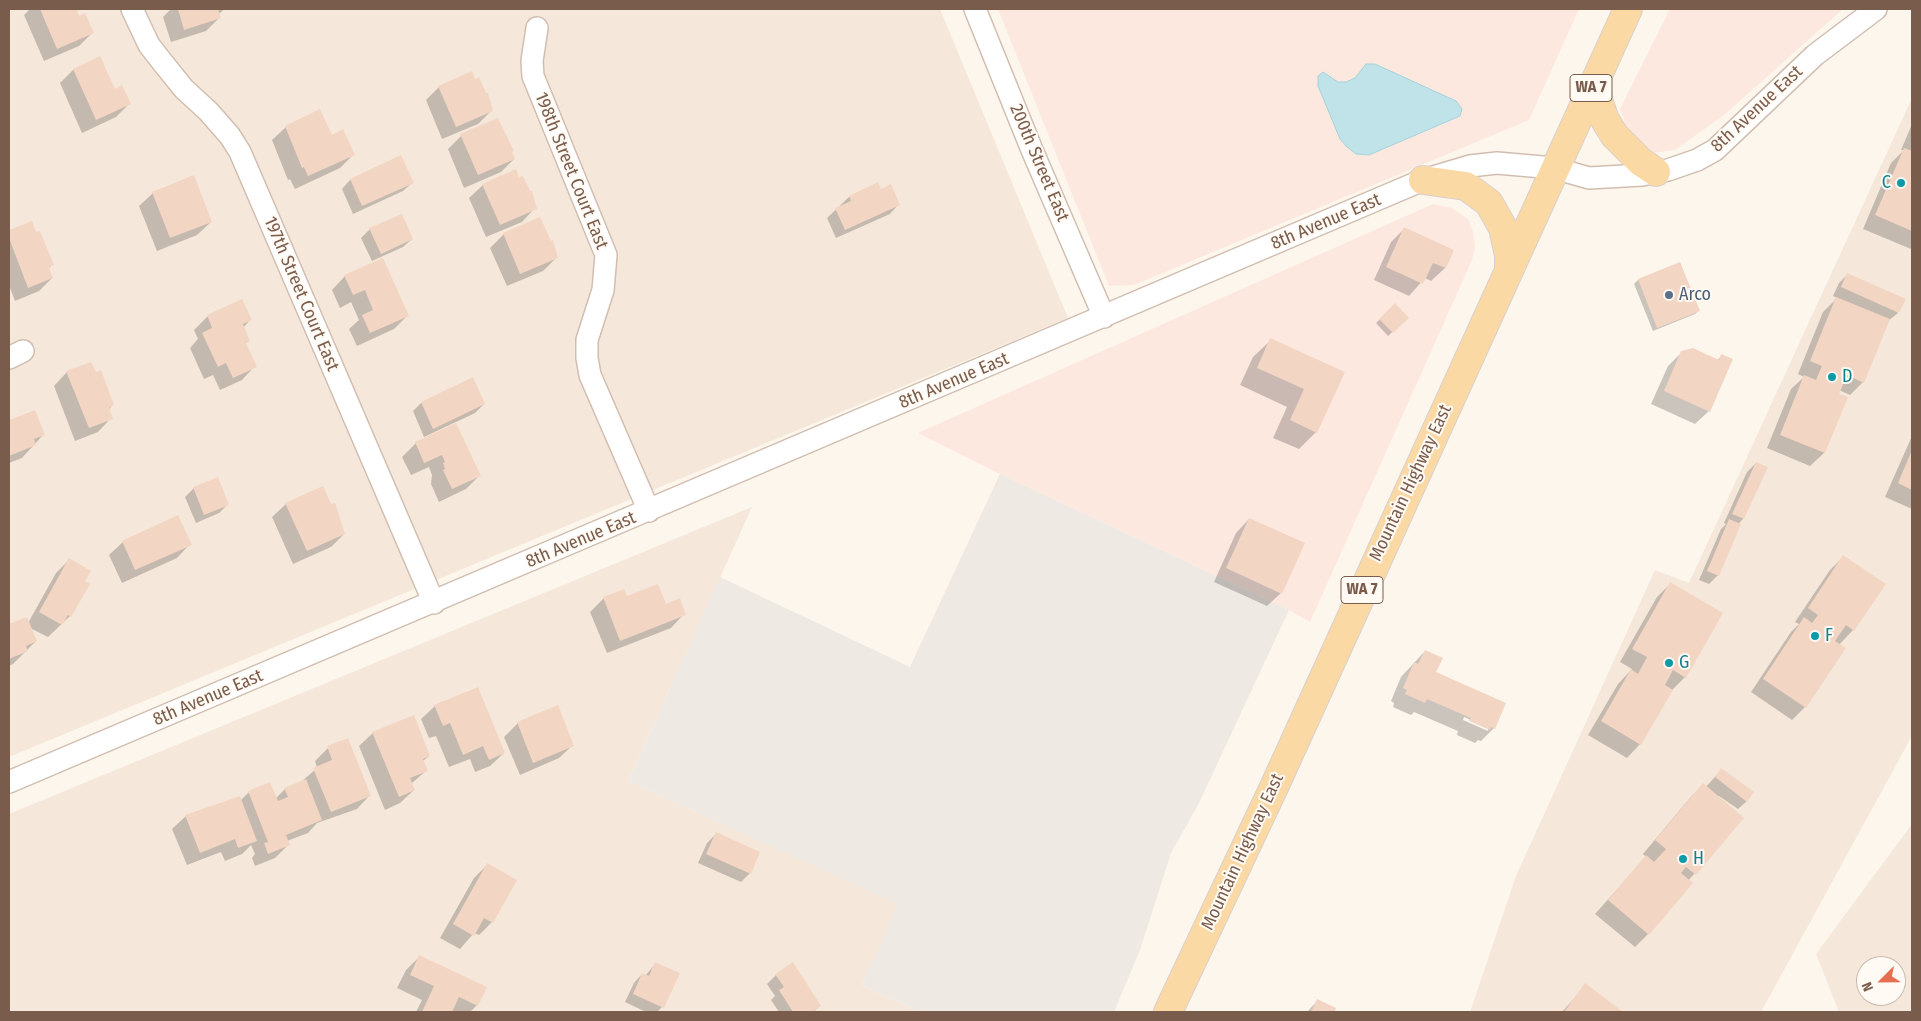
<!DOCTYPE html>
<style>
body{margin:0}
#map{position:relative;width:1921px;height:1021px;overflow:hidden;background:#fdf6ec;font-family:"Fira Sans Condensed",sans-serif}
canvas{display:block}
.frame{position:absolute;inset:0;border:10px solid #7a5c4d;pointer-events:none}
.north{position:absolute;left:1856px;top:956px;width:50px;height:50px;box-sizing:border-box;background:#fffaf3;border:1px solid #cabbb1;border-radius:50%;rotate:247deg;font-size:14px;font-weight:700;line-height:20px;text-align:center;color:#7a5c4d}
.north::after{content:'';display:block;margin:auto;width:18px;height:22px;background:#e76f51;clip-path:polygon(50% 0,100% 100%,50% 72%,0 100%)}
</style>
<div id="map">
<canvas width="1921" height="1021"></canvas>
<div class="frame"></div>
<div class="north">N</div>
</div>
<script>
const ctx = document.querySelector('canvas').getContext('2d');
ctx.lineJoin = 'round';
function fill(path, color) { ctx.fillStyle = color; ctx.fill(path, 'evenodd'); }
const shape = rows => new Path2D(rows.map(r => 'M' + r).join(''));
function trace(path, color, width, dash) { ctx.strokeStyle = color; ctx.lineWidth = width; ctx.lineCap = dash ? 'butt' : 'round'; ctx.setLineDash(dash || []); ctx.stroke(path); }
function label(font, color, halo, rows, align = 'center') {
  ctx.font = font + ' "Fira Sans Condensed",sans-serif'; ctx.lineWidth = 4; ctx.setLineDash([]); ctx.textBaseline = 'middle'; ctx.strokeStyle = halo; ctx.fillStyle = color; for (const [text, x, y, turn = 0] of rows) {
    ctx.save(); ctx.translate(x, y); ctx.rotate((+turn || 0) * Math.PI / 180); ctx.textAlign = isNaN(turn) ? turn : align; if (halo) ctx.strokeText(text, 0, 0); ctx.fillText(text, 0, 0); ctx.restore();
  }
}
const residential = shape([
 [9,9,940,9,1068,318,9,757],
 [1912,98,1912,736,1761,1012,1470,1012,1516,876,1655,570,1689,583],
 [752,507,628,781,899,904,862,985,920,1012,9,1012,9,814],
 [1912,824,1912,1012,1839,1012,1816,954],
 [1866,966,1896,966,1896,996,1866,996]
]);
const commercial = shape([
 [998,9,1579,9,1529,120,1134,285,1109,286],
 [1670,9,1843,9,1724,115,1675,150,1653,153,1631,138,1620,109],
 [1433,204,1452,208,1468,219,1473,232,1475,248,1472,260,1310,622,1289,610,1000,474,918,433]
]);
const industrial = shape([
 [1000,474,1289,610,1199,803,1171,853,1140,950,1114,1012,920,1012,862,985,898,904,628,781,720,577,910,667]
]);
const water = shape([
 [1366,64,1375,64,1456,101,1462,109,1460,116,1369,155,1356,154,1347,147,1340,139,1318,86,1318,76,1323,72,1338,82,1346,82,1355,78,1366,64]
]);
const shadow = shape([
 [30,9,78,9,76,12,92,33,79,46,44,61,24,15],
 [171,9,224,9,218,15,219,18,206,31,171,42,163,17],
 [100,58,114,90,129,104,116,117,82,133,60,83,73,70],
 [475,81,485,95,487,94,491,111,478,124,442,139,426,100,439,87],
 [1912,124,1912,249,1911,249,1863,229,1891,163,1904,150,1901,150],
 [286,127,331,136,353,155,340,168,295,189,290,179,288,180,272,140],
 [461,136,511,153,514,159,501,172,464,188,448,149],
 [400,157,412,183,403,191,353,214,342,189,350,180],
 [878,184,880,190,898,205,890,214,836,238,827,218,849,197],
 [483,185,535,208,522,222,486,237,469,198],
 [153,193,211,222,197,235,157,251,139,206],
 [540,219,556,258,543,271,507,286,490,248,504,234],
 [31,223,52,265,48,269,52,278,39,291,15,301,9,285,9,232],
 [370,229,412,239,403,247,372,261,361,238],
 [1404,229,1452,251,1445,268,1431,281,1425,278,1409,296,1374,280,1391,242],
 [1680,263,1699,310,1695,314,1653,331,1634,284,1638,280],
 [1847,275,1898,313,1888,321,1863,382,1850,395,1839,390,1837,394,1846,398,1824,453,1810,466,1767,448,1791,389,1804,377,1798,374,1823,312,1837,298,1833,296,1839,283],
 [345,276,407,316,394,329,357,346,349,329,359,320,351,302,340,308,332,290],
 [241,301,250,320,243,328,249,341,245,344,255,366,242,380,220,390,213,375,204,379,190,348,198,339,194,330,207,317],
 [1395,305,1408,318,1388,336,1376,323],
 [1271,340,1343,373,1316,432,1299,449,1273,438,1287,407,1240,385,1253,357],
 [1682,352,1717,360,1722,356,1709,411,1695,424,1651,404,1668,366],
 [67,372,95,374,113,405,108,410,111,418,98,432,75,441,54,386],
 [421,403,484,404,475,413,424,437,413,411],
 [34,412,43,435,22,458,9,463,9,422],
 [456,425,479,476,466,489,439,502,431,484,432,475,429,467,411,475,402,457,416,443],
 [1912,436,1912,509,1885,497],
 [1756,463,1766,468,1743,519,1738,524,1718,575,1709,584,1699,580,1721,529,1726,524,1724,523,1747,472],
 [194,488,228,504,219,513,196,523,185,497],
 [286,504,335,504,344,534,331,547,293,564,272,517],
 [1249,519,1281,593,1267,606,1214,582,1236,533],
 [123,542,190,544,177,558,122,583,109,555],
 [1843,557,1853,630,1839,645,1805,707,1792,720,1751,692,1791,632,1799,624,1795,622,1830,570],
 [69,560,84,582,70,616,48,637,30,628,36,641,13,664,9,666,9,626,26,618,28,623,56,573],
 [1670,584,1685,677,1672,690,1640,744,1627,758,1588,735,1618,684,1632,669,1620,662,1657,597],
 [623,591,626,598,666,605,684,614,671,628,607,653,590,612,603,599],
 [1425,651,1435,673,1494,728,1481,741,1478,740,1475,743,1457,735,1458,731,1414,712,1411,715,1393,707,1394,703,1391,701,1401,677],
 [1464,717,1488,728,1488,731,1463,720],
 [435,706,504,753,490,766,475,772,470,759,449,767,436,736,429,738,421,719],
 [557,707,573,745,559,758,520,775,504,737,518,723],
 [373,733,429,756,423,761,427,770,411,784,414,790,400,803,385,810,359,746],
 [328,748,370,795,357,809,317,823,308,833,287,841,288,845,275,858,255,866,252,858,255,854,251,845,242,854,225,861,221,852,187,865,172,829,186,816,240,801,249,792,275,799,285,789,301,782,317,768,315,761],
 [1721,770,1747,801,1738,809,1719,796,1718,797,1742,818,1688,881,1648,934,1635,947,1595,914,1646,857,1643,854,1690,798,1703,785,1706,787],
 [716,834,759,853,750,873,741,882,698,863,707,843],
 [487,865,492,922,479,935,474,933,460,949,440,938,474,878],
 [419,957,477,1005,470,1012,416,1012,422,1000,397,988,406,970],
 [656,963,662,1007,657,1012,646,1012,625,1002,634,983,642,974,645,976],
 [776,975,820,1006,813,1012,779,1012,771,1000,775,996,767,984],
 [1586,985,1621,1012,1562,1012],
 [1318,1000,1335,1009,1333,1012,1307,1012]
]);
const building = shape([
 [40,9,83,9,77,11,79,16,85,13,94,33,57,49],
 [178,9,218,9,221,18,184,30],
 [100,56,115,89,122,85,131,104,96,120,73,69],
 [472,71,475,79,479,77,486,93,488,93,493,111,456,127,438,86],
 [320,109,332,135,343,129,355,155,308,176,304,167,302,168,285,126],
 [498,118,514,151,512,152,515,159,478,175,460,134],
 [1904,148,1912,151,1912,231,1875,215],
 [401,155,414,183,362,206,350,179],
 [516,169,519,177,523,176,530,191,532,191,537,209,500,225,482,184],
 [194,175,212,222,170,238,152,192],
 [878,182,881,189,891,184,900,205,845,230,835,208,851,201,849,196],
 [402,214,413,239,381,254,369,228],
 [540,217,551,241,553,240,558,258,520,274,503,233],
 [32,221,36,232,40,231,54,265,49,267,53,278,28,288,9,238,9,230],
 [1404,227,1454,250,1446,268,1433,263,1423,284,1386,267],
 [383,258,409,316,370,333,362,315,373,310,365,290,353,295,344,275],
 [1680,262,1700,311,1657,328,1638,279],
 [1847,273,1906,299,1899,313,1841,287],
 [1836,297,1890,319,1864,383,1847,375,1839,394,1848,397,1825,453,1780,435,1804,375,1816,380,1822,366,1810,361],
 [242,299,252,320,243,324,250,341,246,343,257,367,233,378,226,363,218,367,202,333,212,328,207,315],
 [1395,303,1409,318,1393,333,1379,319],
 [1270,338,1345,372,1317,433,1290,420,1304,389,1257,368],
 [1693,348,1719,360,1721,354,1733,359,1710,412,1664,391,1681,351],
 [91,362,96,372,101,370,114,405,109,408,113,419,89,428,66,371],
 [473,377,485,404,433,429,421,402],
 [35,410,45,435,34,439,36,445,9,456,9,420],
 [456,423,481,476,452,489,443,470,445,469,443,463,445,462,442,455,424,463,415,442],
 [1912,450,1912,490,1898,483],
 [1756,462,1768,467,1744,519,1732,514],
 [218,477,229,505,204,515,193,487],
 [323,486,331,504,335,503,345,534,307,551,285,503],
 [178,515,192,545,135,570,122,541],
 [1249,518,1305,543,1282,594,1226,568],
 [1729,519,1741,524,1719,576,1707,571],
 [1843,555,1886,584,1854,631,1846,625,1835,641,1846,648,1806,708,1763,679,1804,617,1812,623,1818,615,1808,608],
 [69,558,91,571,85,581,90,584,71,617,68,615,62,625,39,612],
 [1670,582,1723,613,1686,678,1673,670,1665,685,1673,690,1641,745,1601,721,1631,669,1638,674,1647,657,1632,649],
 [658,584,666,604,680,598,686,615,620,641,603,597,624,589,627,596],
 [27,617,37,641,26,646,28,651,9,659,9,624],
 [1425,650,1443,658,1436,672,1506,703,1495,729,1491,727,1490,730,1469,721,1471,718,1427,699,1425,703,1405,694,1407,690,1403,688,1414,662,1418,664],
 [478,687,505,753,489,760,483,746,463,755,450,723,443,726,434,705],
 [558,705,574,746,533,763,517,722],
 [414,715,430,756,423,759,428,771,410,778,415,790,399,797,372,732],
 [348,738,371,796,331,812,313,768,332,760,327,746],
 [1721,768,1754,792,1747,802,1715,777],
 [306,779,322,820,286,835,290,845,268,854,264,843,268,842,248,791,270,782,278,801,288,797,284,788],
 [1703,783,1744,818,1696,875,1686,867,1681,873,1693,883,1649,935,1608,900,1646,855,1654,862,1666,849,1655,840],
 [240,796,257,841,238,848,235,839,200,853,185,815],
 [716,832,760,852,751,874,706,854],
 [487,863,517,880,493,923,484,918,474,936,453,924],
 [419,955,487,987,478,1006,459,997,452,1012,422,1012,434,986,410,975],
 [655,962,680,973,664,1008,633,994,642,973,649,976],
 [793,962,821,1006,812,1012,793,1012,779,990,784,987,775,974],
 [1585,983,1623,1012,1564,1012],
 [1317,999,1336,1008,1335,1012,1311,1012]
]);
const minor = shape([
 [132,9,149,45,163,63,184,89,208,111,230,136,240,152,434,603],
 [975,9,1032,150,1104,317],
 [537,28,532,61,533,76,606,255,603,290,587,340,587,358,590,375,649,511],
 [9,358,23,351],
 [9,782,1423,180,1470,166,1497,163,1554,168,1589,178,1642,175,1668,170,1697,160,1715,150,1815,55,1876,9]
]);
const major = shape([
 [1593,85,1605,120,1615,136,1641,162,1656,172],
 [1423,180,1466,186,1489,203,1503,228,1509,255,1509,269],
 [1168,1012,1275,785,1628,9]
]);
const markers = [
 [1901,183,5,"#0f9aa8"],
 [1669,295,5,"#5c6f8a"],
 [1832,377,5,"#0f9aa8"],
 [1815,636,5,"#0f9aa8"],
 [1669,663,5,"#0f9aa8"],
 [1683,859,5,"#0f9aa8"]
];
const shields = [
 [1591,88,42],
 [1362,590,42]
];
const shieldNames = [
 ["WA 7",1591,88],
 ["WA 7",1362,590]
];
const streetNames = [
 ["8th Avenue East",1757,109,-43],
 ["200th Street East",1039,163,67],
 ["198th Street Court East",571,171,68],
 ["8th Avenue East",1326,222,-23],
 ["197th Street Court East",301,294,67],
 ["8th Avenue East",954,381,-23],
 ["Mountain Highway East",1411,483,-65],
 ["8th Avenue East",581,540,-23],
 ["8th Avenue East",208,698,-23],
 ["Mountain Highway East",1243,852,-65]
];
const cultureNames = [
 ["C",1891,183,"right"],
 ["D",1842,377],
 ["F",1825,636],
 ["G",1679,663],
 ["H",1693,859]
];
const serviceNames = [
 ["Arco",1679,295]
];
fill(residential, '#f5e8da');
fill(commercial, '#fde8e0');
fill(industrial, '#efe9e4');
fill(water, '#bfe3e8');
trace(water, '#a5d3da', 1);
fill(shadow, '#0003');
fill(building, '#f3d5c3');
trace(minor, '#d1beb0', 24);
trace(major, '#dad1cd', 30);
trace(minor, '#fff', 21);
trace(major, '#fbd9a5', 28);
for (const [x, y, r, color] of markers) { const dot = new Path2D(); dot.arc(x, y, r, 0, 2 * Math.PI); ctx.fillStyle = color; ctx.fill(dot); trace(dot, '#fffaf3', 2); }
for (const [x, y, w] of shields) { const box = new Path2D(); box.roundRect(x - w / 2, y - 13.5, w, 27, 4); ctx.fillStyle = '#fffaf3'; ctx.fill(box); trace(box, '#7a5c4d', 1); }
label('bold 16px', '#7a5c4d', null, shieldNames);
label('18px', '#7a5c4d', '#fffaf3', streetNames);
label('18px', '#0d838f', '#fffaf3', cultureNames, 'left');
label('18px', '#4e5e75', '#fffaf3', serviceNames, 'left');
</script>
